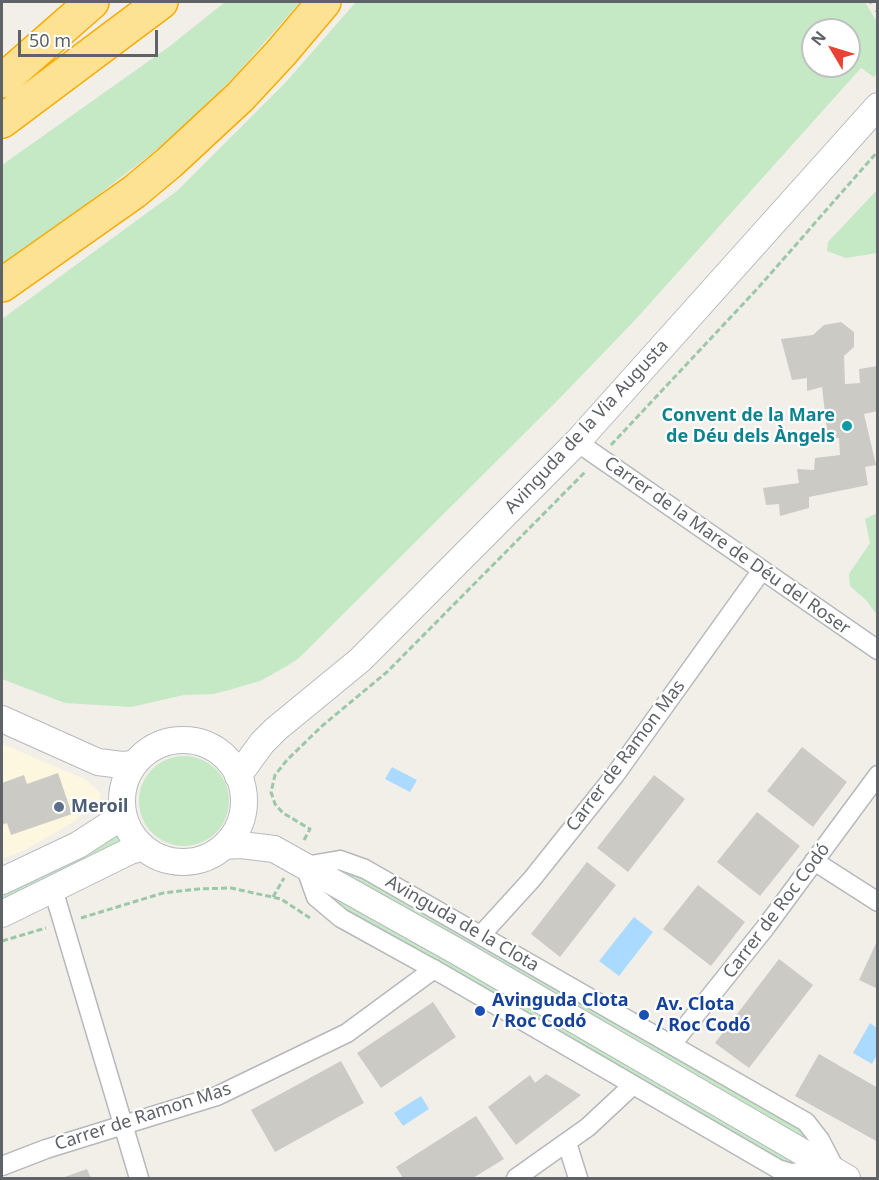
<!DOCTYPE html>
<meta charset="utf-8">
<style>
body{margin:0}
#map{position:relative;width:879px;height:1180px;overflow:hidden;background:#f1efe8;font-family:"Noto Sans",sans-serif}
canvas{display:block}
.frame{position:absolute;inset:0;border:3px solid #5f6368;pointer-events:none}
.north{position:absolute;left:801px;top:18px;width:60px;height:60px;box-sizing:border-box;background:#fff;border:2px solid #bfc1c3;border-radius:50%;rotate:308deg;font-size:16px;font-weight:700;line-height:24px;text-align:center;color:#5f6368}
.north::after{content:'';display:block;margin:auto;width:21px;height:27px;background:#ea4335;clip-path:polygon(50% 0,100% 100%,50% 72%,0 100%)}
.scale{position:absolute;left:18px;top:30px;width:140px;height:27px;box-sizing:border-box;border:3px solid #5f6368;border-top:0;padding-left:8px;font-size:18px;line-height:21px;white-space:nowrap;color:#5f6368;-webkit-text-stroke:4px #fff;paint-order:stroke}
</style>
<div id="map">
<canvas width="879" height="1180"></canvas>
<div class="frame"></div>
<div class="north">N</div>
<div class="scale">50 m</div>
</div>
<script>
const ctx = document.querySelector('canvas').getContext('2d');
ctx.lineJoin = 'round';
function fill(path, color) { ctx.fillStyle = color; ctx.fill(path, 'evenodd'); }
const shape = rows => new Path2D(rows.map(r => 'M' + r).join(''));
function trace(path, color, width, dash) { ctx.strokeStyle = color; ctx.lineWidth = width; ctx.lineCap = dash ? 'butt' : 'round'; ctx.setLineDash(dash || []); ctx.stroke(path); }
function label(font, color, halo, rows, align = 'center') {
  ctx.font = font + ' "Noto Sans",sans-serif'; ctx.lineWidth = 4.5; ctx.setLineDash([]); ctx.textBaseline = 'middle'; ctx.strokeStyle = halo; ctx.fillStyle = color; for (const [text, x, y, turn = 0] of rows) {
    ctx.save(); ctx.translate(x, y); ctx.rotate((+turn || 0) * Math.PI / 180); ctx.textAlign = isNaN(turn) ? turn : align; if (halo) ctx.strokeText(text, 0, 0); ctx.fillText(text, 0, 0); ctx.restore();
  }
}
const commercial = shape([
 [2,744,86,780,101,794,99,800,73,822,27,849,2,859]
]);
const green = shape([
 [225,2,300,2,235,76,173,137,49,233,2,266,2,165,170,46],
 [356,2,865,2,877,22,877,73,874,77,861,68,636,319,560,398,299,658,287,666,260,681,229,690,213,694,184,695,131,707,65,703,2,679,2,319,177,191,285,83],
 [813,30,849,30,849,66,813,66],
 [877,190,877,253,846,258,827,251,828,242],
 [877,513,878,513,877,615,866,600,850,586,849,574,870,543,865,519],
 '139 801a45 45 0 1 1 90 0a45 45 0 1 1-90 0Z',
 [118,831,125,843,2,906,2,893],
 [274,849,365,869,806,1122,841,1175,778,1169,341,918]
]);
const water = shape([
 [392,767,417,780,410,792,385,779],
 [634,917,653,932,619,976,599,961],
 [870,1023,877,1028,877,1055,872,1064,853,1053],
 [421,1096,429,1109,403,1126,394,1113]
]);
const building = shape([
 [841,322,854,332,854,347,844,356,845,384,860,383,859,369,878,366,878,411,864,414,876,465,865,467,868,485,809,497,809,508,780,516,779,504,766,505,763,488,799,483,797,469,814,470,815,458,840,455,839,438,828,439,822,387,807,391,807,378,792,380,781,339,813,335,824,325],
 [802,747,847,782,813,827,767,791],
 [58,773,72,814,11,835,7,823,2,825,2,783,24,775,27,784],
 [654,775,685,799,628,872,597,848],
 [757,812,800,846,760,896,717,862],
 [587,862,616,885,560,957,531,934],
 [698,885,745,922,711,966,663,929],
 [878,939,878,989,859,980],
 [779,959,813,985,749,1068,715,1043],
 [433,1002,456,1037,381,1088,357,1053],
 [819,1054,878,1088,878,1142,795,1096],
 [341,1061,364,1103,275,1152,251,1110],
 [546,1074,581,1095,516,1145,488,1107,530,1075,535,1083],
 [476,1116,504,1159,473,1178,403,1178,396,1167],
 [87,1169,91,1178,62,1178]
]);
const path = shape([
 [611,445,758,288,878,151],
 [304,840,310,829,283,813,275,804,271,792,275,775,287,760,322,726,387,672,586,471],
 [273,897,284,878],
 [81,918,163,893,198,889,231,888,281,899,310,918],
 [2,941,46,928]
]);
const street = shape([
 [577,442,878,650],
 [340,860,365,869,806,1122,820,1140,833,1165,841,1175,814,1171,791,1173,778,1169,444,975,341,918,316,897,305,866,340,860],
 [814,861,878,902],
 [53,889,139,1178],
 [481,935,532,879,615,775,762,570],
 [672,1044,765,928,878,775],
 [567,1143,578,1178],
 [2,1166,46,1149,217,1096,347,1033,434,969],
 [516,1178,588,1127,633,1085]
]);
const secondary = shape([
 [2,719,98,762,122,765,134,764],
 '122 801a61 61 0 1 1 122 0a61 61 0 1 1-122 0Z',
 [238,776,262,743,276,729,360,660,577,442,878,106],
 [224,846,241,845,274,849,458,952,847,1178],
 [2,881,78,845,112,823,122,807],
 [2,914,130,851,143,847]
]);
const highway = shape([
 [2,81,92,2],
 [2,121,161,2],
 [2,285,134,192,170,162,240,97,280,54,324,2]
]);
const rail = shape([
 [871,2,878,12]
]);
const markers = [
 [847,426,6,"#0f9aa8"],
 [59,807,6,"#5c6f8a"],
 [480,1011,6,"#1a4fb4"],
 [644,1015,6,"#1a4fb4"]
];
const cultureNames = [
 ["Convent de la Mare",835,416],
 ["de Déu dels Àngels",835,437]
];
const streetNames = [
 ["Avinguda de la Via Augusta",587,427,-47],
 ["Carrer de la Mare de Déu del Roser",727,546,35],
 ["Carrer de Ramon Mas",626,756,-53],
 ["Carrer de Roc Codó",777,911,-53],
 ["Avinguda de la Clota",462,924,30],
 ["Carrer de Ramon Mas",143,1117,-18]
];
const serviceNames = [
 ["Meroil",71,807]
];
const transitNames = [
 ["Avinguda Clota",492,1001],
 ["/ Roc Codó",492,1022],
 ["Av. Clota",656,1005],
 ["/ Roc Codó",656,1026]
];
fill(commercial, '#fef7e0');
fill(green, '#c5e8c5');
fill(water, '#aadaff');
fill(building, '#cccac5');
trace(street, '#b5b8bc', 21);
trace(secondary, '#b6babf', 28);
trace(highway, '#f9ab00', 36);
trace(path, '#9cc7a9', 3, [6, 3]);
trace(street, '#fff', 18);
trace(secondary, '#fff', 26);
trace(highway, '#fde293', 33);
trace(rail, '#b6b7b8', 4.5, [1.5, 8]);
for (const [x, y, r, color] of markers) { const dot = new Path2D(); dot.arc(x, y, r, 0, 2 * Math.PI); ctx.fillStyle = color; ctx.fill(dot); trace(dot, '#fff', 2); }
label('bold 18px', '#0d838f', '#fff', cultureNames, 'right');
label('18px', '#5f6368', '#fff', streetNames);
label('bold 18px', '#4e5e75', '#fff', serviceNames, 'left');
label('bold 18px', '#164399', '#fff', transitNames, 'left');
</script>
